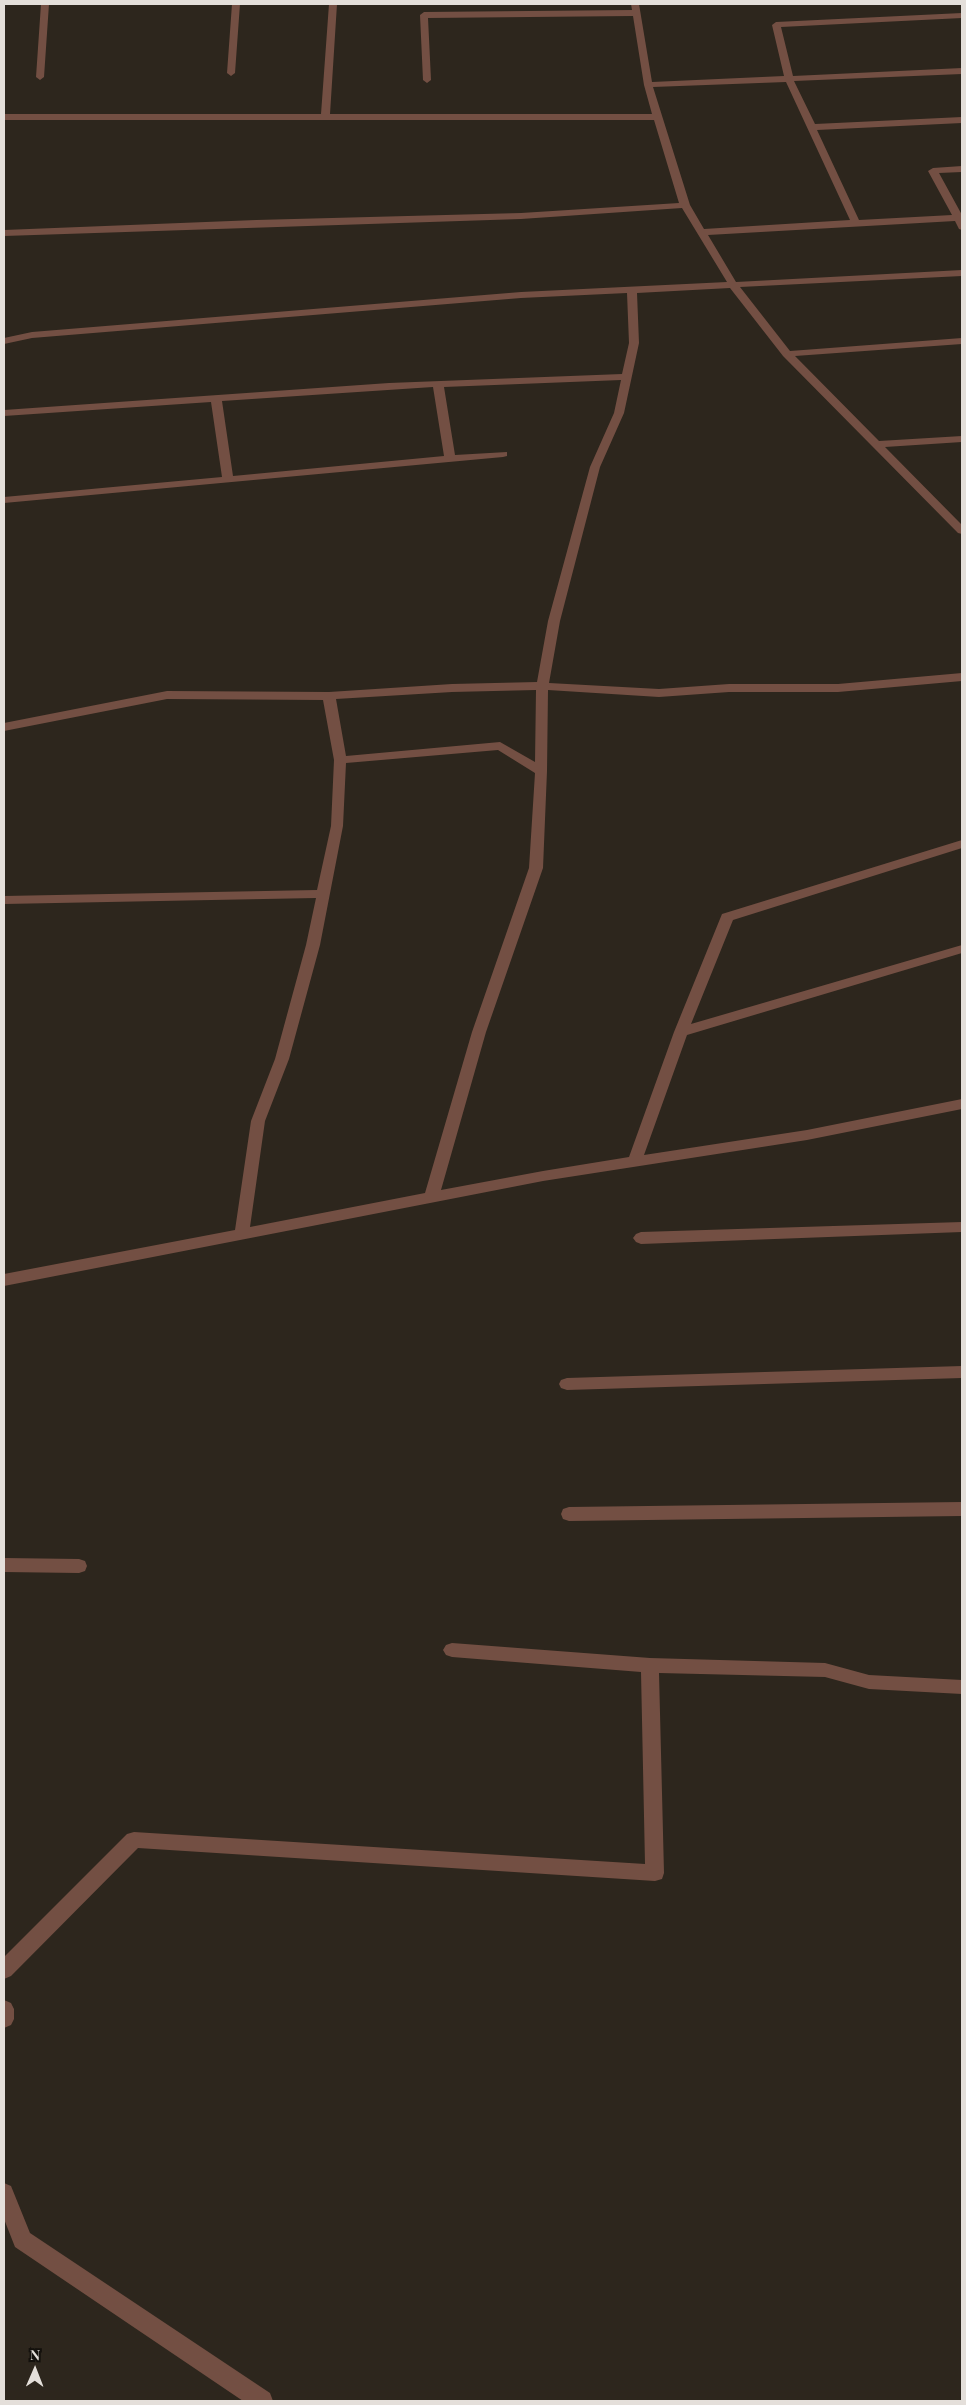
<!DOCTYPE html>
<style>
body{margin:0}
#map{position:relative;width:966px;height:2405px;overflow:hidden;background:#2d261d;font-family:"Playfair Display",serif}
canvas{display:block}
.frame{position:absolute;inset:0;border:5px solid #e4dfda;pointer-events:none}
.north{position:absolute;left:10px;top:2345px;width:50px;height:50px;-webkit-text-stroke:4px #13100c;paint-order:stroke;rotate:1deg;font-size:14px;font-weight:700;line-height:20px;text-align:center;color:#e4dfda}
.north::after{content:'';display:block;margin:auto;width:18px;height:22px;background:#e4dfda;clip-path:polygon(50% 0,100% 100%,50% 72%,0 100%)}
</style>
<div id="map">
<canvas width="966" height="2405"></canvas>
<div class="frame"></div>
<div class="north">N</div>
</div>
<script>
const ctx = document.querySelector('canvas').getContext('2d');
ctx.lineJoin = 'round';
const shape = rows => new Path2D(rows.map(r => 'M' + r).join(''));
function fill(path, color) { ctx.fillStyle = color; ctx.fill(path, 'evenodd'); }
const minor = shape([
 [41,4,49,4,44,77,40,80,36,77,41,4],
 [232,4,240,4,235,73,231,76,227,73,232,4],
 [329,4,337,4,330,114,652,114,644,85,633,16,428,18,431,80,427,83,423,80,420,15,424,12,632,10,631,4,639,4,652,82,784,76,772,25,776,22,962,13,962,18,781,27,793,76,962,68,962,74,794,81,815,124,962,117,962,123,817,130,859,220,952,215,928,171,933,168,962,166,962,172,939,173,962,215,962,230,959,229,955,221,708,235,736,282,962,270,962,276,740,287,790,351,962,338,962,344,795,356,879,441,962,436,962,442,885,447,962,525,962,534,958,533,783,356,730,288,637,293,639,343,624,413,600,467,560,621,549,683,659,689,729,684,838,684,962,673,962,681,838,692,729,692,659,697,548,690,547,771,543,868,486,1032,441,1190,543,1171,629,1157,674,1032,722,914,962,840,962,848,733,920,691,1024,962,945,962,953,687,1035,644,1155,807,1130,962,1099,962,1109,807,1140,543,1181,4,1286,4,1274,235,1230,251,1121,275,1059,306,945,316,898,4,904,4,896,317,890,331,826,334,760,323,700,167,699,4,731,4,723,167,691,329,692,452,684,537,682,548,621,590,467,614,413,621,380,444,387,455,455,507,452,507,456,503,457,4,503,4,497,222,477,211,402,4,416,4,410,389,383,622,374,629,343,627,293,521,298,32,338,4,344,4,338,32,332,521,292,727,282,682,208,521,219,4,236,4,230,256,220,521,213,679,203,654,120,4,120,4,114,321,114,329,4],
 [786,82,850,220,704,229,690,205,653,87,786,82],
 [433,387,444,456,233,476,222,401,433,387],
 [536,690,535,762,500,742,346,756,336,699,452,692,536,690],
 [498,750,535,773,529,868,472,1032,425,1193,250,1227,265,1121,289,1059,320,945,343,826,346,763,498,750],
 [962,1222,962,1232,641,1244,636,1242,633,1238,636,1234,641,1232,962,1222],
 [962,1366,962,1378,567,1390,561,1388,559,1384,561,1380,567,1378,962,1366],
 [962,1502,962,1516,569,1521,563,1519,561,1514,563,1509,569,1507,962,1502],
 [4,1558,79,1559,85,1561,87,1566,85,1571,79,1573,4,1572,4,1558],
 [452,1643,650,1658,825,1663,869,1675,962,1680,962,1694,869,1689,825,1677,659,1673,664,1873,662,1879,655,1881,138,1848,11,1976,4,1979,4,1957,127,1834,134,1832,645,1864,641,1672,452,1657,446,1655,443,1650,446,1645,452,1643],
 [4,2000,11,2003,14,2009,14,2019,11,2025,4,2028,4,2000],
 [4,2183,11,2186,30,2233,270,2393,273,2401,243,2401,15,2247,4,2219,4,2183]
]);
fill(minor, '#734f43');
</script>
